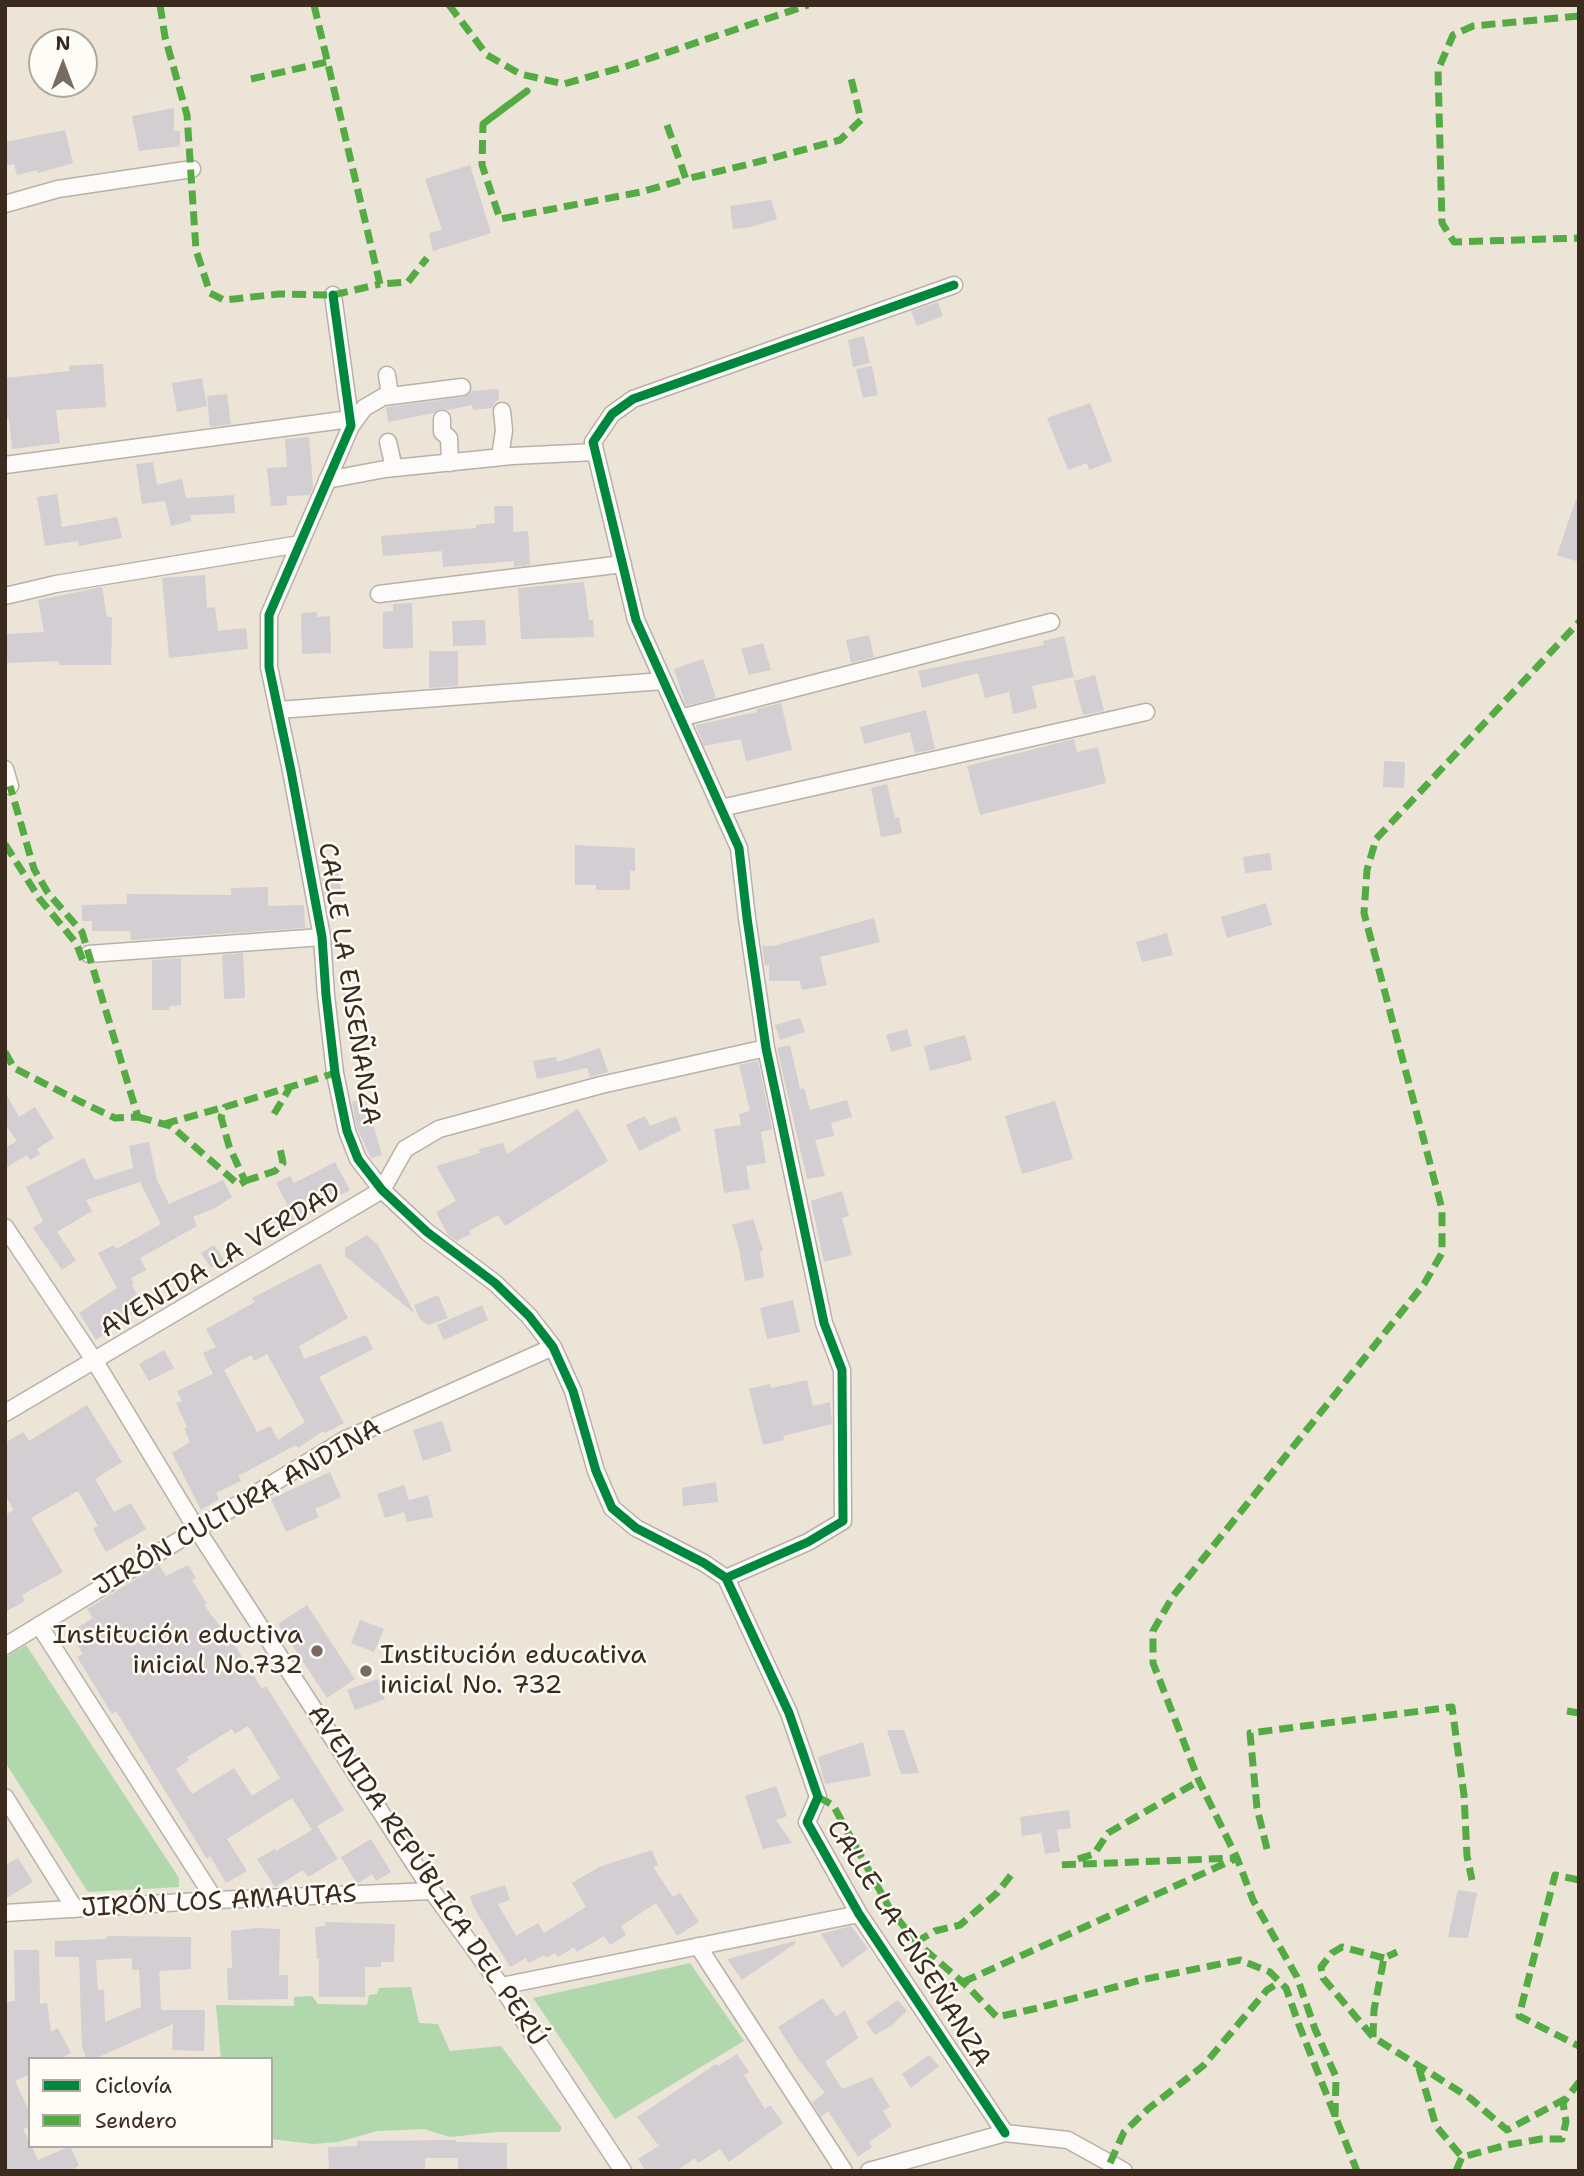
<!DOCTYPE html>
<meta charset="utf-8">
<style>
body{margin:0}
#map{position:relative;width:1584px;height:2176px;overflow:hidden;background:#ebe4d7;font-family:"Shantell Sans",sans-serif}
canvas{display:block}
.frame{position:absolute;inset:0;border:7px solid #3b2a1e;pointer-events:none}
.legend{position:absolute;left:28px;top:2057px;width:245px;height:91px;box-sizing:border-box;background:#fdfcf7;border:2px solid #afa8a0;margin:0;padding:9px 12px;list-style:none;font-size:21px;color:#3b2a1e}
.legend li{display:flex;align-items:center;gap:14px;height:35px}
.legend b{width:35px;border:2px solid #afa8a0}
.north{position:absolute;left:28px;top:28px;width:70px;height:70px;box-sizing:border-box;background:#fdfcf7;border:2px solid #afa8a0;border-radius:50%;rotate:0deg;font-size:19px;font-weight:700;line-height:28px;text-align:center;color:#3b2a1e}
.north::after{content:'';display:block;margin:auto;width:24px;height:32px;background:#796b5f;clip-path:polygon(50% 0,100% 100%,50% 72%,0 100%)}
</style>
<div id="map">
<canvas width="1584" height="2176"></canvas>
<div class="frame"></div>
<ul class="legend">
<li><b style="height:9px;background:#00873e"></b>Ciclovía</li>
<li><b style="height:9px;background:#55ab43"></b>Sendero</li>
</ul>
<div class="north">N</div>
</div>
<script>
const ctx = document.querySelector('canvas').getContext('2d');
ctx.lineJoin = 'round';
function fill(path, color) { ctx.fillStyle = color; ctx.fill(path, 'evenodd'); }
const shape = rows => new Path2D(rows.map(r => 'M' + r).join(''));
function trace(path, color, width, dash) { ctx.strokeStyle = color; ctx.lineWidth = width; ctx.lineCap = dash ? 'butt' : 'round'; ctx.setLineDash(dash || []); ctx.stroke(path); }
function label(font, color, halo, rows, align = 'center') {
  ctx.font = font + ' "Shantell Sans",sans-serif'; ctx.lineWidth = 5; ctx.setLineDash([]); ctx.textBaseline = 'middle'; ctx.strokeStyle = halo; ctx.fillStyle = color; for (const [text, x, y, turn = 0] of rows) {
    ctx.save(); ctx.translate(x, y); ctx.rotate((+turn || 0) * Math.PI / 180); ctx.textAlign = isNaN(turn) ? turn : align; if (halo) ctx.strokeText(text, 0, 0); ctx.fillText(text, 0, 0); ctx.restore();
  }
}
const green = shape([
 [26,1645,179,1878,179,1887,88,1892,5,1762,5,1657],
 [690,1963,744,2041,615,2119,533,1998],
 [411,1987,419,2023,438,2024,450,2051,501,2046,562,2128,559,2132,497,2132,450,2137,424,2129,377,2131,338,2142,313,2144,271,2139,271,2059,221,2059,216,2005,294,2006,294,1997,312,1996,318,2004,367,2005,369,1995,377,1994,379,1988]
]);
const building = shape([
 [174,108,174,131,180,131,180,146,139,151,132,116],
 [65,130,73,163,38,173,37,170,17,175,14,164,5,166,5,142],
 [470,165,491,233,433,251,429,233,442,230,425,179],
 [771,200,777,219,751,227,733,229,730,206],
 [938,302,943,316,917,326,911,311],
 [864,336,870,363,853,367,848,340],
 [103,364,106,407,56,410,60,443,12,449,9,418,5,418,5,378,69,371,69,366],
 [872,366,878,395,863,398,856,369],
 [202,378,207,406,177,412,172,383],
 [498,389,499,400,496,401,492,408,473,410,472,405,447,410,441,409,434,413,388,422,386,407,463,397,471,391],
 [227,394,231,424,210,427,207,396],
 [1090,403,1112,461,1089,470,1087,463,1068,470,1047,418],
 [309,437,313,487,310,495,287,496,287,505,271,506,267,468,287,467,285,439],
 [153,462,157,485,182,479,186,498,234,495,235,513,190,515,191,521,171,526,165,501,142,504,136,464],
 [57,494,62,527,117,517,122,538,79,546,78,541,45,546,37,497],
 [1576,499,1579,500,1579,562,1557,555],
 [494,506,513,506,513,532,528,531,530,565,514,567,514,561,443,567,442,551,383,556,381,536,476,528,476,525,495,523],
 [205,575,207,608,215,607,218,631,246,628,248,649,169,658,162,578],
 [584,582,589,620,593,619,594,637,521,639,518,588],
 [102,587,107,617,112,617,111,665,59,665,59,661,5,663,5,634,44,632,38,600],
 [412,603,413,648,383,649,383,612,393,611,393,604],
 [317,612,317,617,330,616,331,653,302,654,301,613],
 [485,620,486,645,453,646,452,621],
 [869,635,874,657,851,663,846,640],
 [1064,636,1074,677,1032,686,1037,708,1013,714,1009,692,985,698,978,673,922,688,918,671,1044,645,1043,641],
 [763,643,771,670,749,675,741,649],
 [429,651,458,651,458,686,429,688],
 [703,659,716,698,686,706,674,669],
 [1095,675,1104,711,1083,715,1074,681],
 [781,703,792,750,746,761,741,739,704,746,697,729,696,725,757,712,757,709],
 [926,710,935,749,915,753,910,732,864,744,860,727],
 [1074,739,1077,752,1098,747,1106,783,980,815,967,766],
 [1384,761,1405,762,1404,788,1383,787],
 [887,784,895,818,899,817,902,833,881,837,871,788],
 [575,845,635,848,635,871,630,871,630,890,596,890,596,885,575,885],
 [1270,853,1272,870,1245,873,1243,857],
 [338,872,342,894,325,897,321,875],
 [268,887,268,906,304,905,305,928,131,940,130,931,92,931,92,921,82,921,82,905,127,904,127,894,231,895,231,888],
 [1266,903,1272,925,1227,938,1221,917],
 [874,918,880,942,820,957,827,985,802,990,800,981,769,981,769,965,765,965,762,946,773,946],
 [1167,933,1173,955,1142,962,1136,942],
 [243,953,245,998,224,999,222,955],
 [181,958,181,1005,169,1006,169,1010,152,1010,152,960],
 [800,1018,805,1032,780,1040,775,1025],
 [907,1029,912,1046,891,1052,886,1035],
 [965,1035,972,1060,930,1071,924,1046],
 [790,1045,800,1089,804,1088,810,1110,847,1100,852,1117,831,1123,834,1136,815,1140,825,1176,807,1179,777,1048],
 [600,1048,608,1072,590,1077,587,1068,537,1079,533,1061,556,1057,557,1062],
 [758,1061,772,1129,761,1132,766,1163,746,1166,750,1189,724,1193,714,1129,741,1125,739,1114,750,1111,739,1065],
 [5,1092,19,1117,35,1107,54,1138,37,1149,40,1154,30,1160,27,1155,5,1168,5,1148,17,1141,5,1124],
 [365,1098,382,1155,371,1158,357,1128,352,1102],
 [1055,1101,1073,1159,1022,1174,1005,1116],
 [578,1109,608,1161,505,1226,498,1215,469,1231,471,1234,457,1241,448,1235,436,1212,456,1201,436,1166,480,1153,479,1149,503,1143,507,1154],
 [645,1116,650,1126,676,1116,681,1130,639,1151,626,1125],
 [149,1142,157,1180,169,1204,223,1180,232,1197,215,1208,193,1217,197,1226,140,1258,146,1270,131,1278,134,1284,132,1285,144,1307,128,1316,129,1318,96,1340,79,1313,117,1288,98,1253,114,1245,116,1249,161,1224,140,1182,86,1200,92,1211,57,1232,76,1260,62,1270,33,1228,43,1221,26,1187,84,1158,95,1180,133,1168,129,1146],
 [335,1162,350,1190,299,1216,294,1212,299,1223,272,1240,262,1225,289,1208,276,1183,290,1176,294,1183],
 [842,1191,849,1216,842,1218,852,1255,824,1262,811,1201],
 [753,1219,763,1250,760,1252,764,1277,745,1281,738,1244,732,1225],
 [367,1235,378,1245,415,1314,345,1256,345,1248],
 [214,1245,224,1260,211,1268,201,1253],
 [320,1263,348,1318,299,1346,304,1359,366,1335,373,1349,319,1377,344,1423,325,1433,323,1431,298,1448,296,1445,238,1476,241,1481,216,1493,219,1499,201,1510,172,1453,190,1442,184,1428,187,1427,176,1403,182,1401,177,1391,213,1374,203,1353,216,1347,206,1329,255,1302,252,1298],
 [267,1354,305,1422,278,1440,270,1426,257,1432,224,1370,251,1355,254,1361],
 [438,1295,448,1318,428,1325,419,1318,414,1305],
 [793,1300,800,1332,767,1339,760,1308],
 [482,1305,488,1320,444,1340,437,1325],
 [164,1350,174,1368,149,1381,139,1364],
 [807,1380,813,1406,830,1402,832,1424,783,1436,784,1440,763,1445,749,1389,770,1384,771,1388],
 [87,1405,122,1462,95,1479,114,1512,131,1503,146,1529,106,1552,93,1529,98,1526,78,1491,31,1518,63,1572,22,1595,25,1601,5,1612,5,1515,14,1510,5,1495,5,1443,23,1432,29,1441],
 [442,1421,452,1451,423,1461,413,1430],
 [330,1472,341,1497,315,1509,319,1517,286,1532,271,1499],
 [716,1482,718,1502,683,1506,682,1488],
 [404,1485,409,1500,428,1495,433,1517,407,1522,404,1512,385,1518,377,1494],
 [159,1565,166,1576,188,1565,196,1578,192,1580,207,1604,204,1605,237,1649,262,1689,266,1686,344,1810,317,1826,338,1859,308,1877,303,1870,275,1887,257,1859,275,1849,276,1851,312,1830,292,1798,227,1839,247,1871,226,1883,210,1856,207,1859,116,1711,112,1714,77,1657,83,1654,70,1632,93,1618,87,1609],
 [248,1726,280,1778,252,1796,234,1768,192,1794,176,1769,189,1760,187,1757,232,1729,235,1734],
 [307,1605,355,1679,327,1698,278,1624],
 [360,1620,384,1629,374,1652,351,1643],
 [377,1679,385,1699,355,1710,347,1690],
 [887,1730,904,1730,919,1773,901,1774],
 [863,1742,871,1776,825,1784,818,1757],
 [776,1786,787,1816,776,1820,792,1843,763,1849,745,1796],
 [1069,1810,1071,1828,1057,1830,1060,1852,1045,1854,1041,1833,1022,1836,1020,1817],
 [371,1839,391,1872,376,1881,372,1874,357,1884,341,1857],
 [652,1850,658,1865,653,1867,673,1897,680,1893,699,1922,677,1936,656,1903,621,1926,626,1935,610,1945,604,1936,577,1952,574,1947,558,1957,555,1953,546,1958,544,1955,529,1963,526,1958,510,1967,474,1908,470,1896,505,1885,510,1900,498,1904,516,1936,538,1923,544,1933,586,1907,572,1883,599,1867],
 [18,1858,33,1882,5,1899,5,1865],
 [1458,1890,1477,1893,1468,1938,1448,1937],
 [325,1922,395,1924,394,1962,381,1962,381,1967,365,1967,365,1997,319,1997,319,1959,317,1959,315,1927,325,1926],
 [851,1926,868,1949,842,1968,821,1934],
 [257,1928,280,1929,279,1975,288,1975,288,1999,228,2000,227,1968,232,1968,231,1931],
 [107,1936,191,1937,191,1969,159,1971,161,2010,205,2010,204,2051,172,2050,173,2024,94,2059,87,2059,82,2047,79,1957,55,1957,55,1941,107,1939],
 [132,1958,132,1970,139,1970,141,2007,105,2022,104,1990,98,1990,96,1960],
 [795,1941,796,1943,742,1980,727,1959],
 [14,1950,39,1950,40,2004,47,2003,51,2032,58,2028,71,2053,59,2059,30,2059,30,2074,15,2081,30,2113,30,2126,23,2129,38,2160,70,2146,79,2166,69,2171,5,2171,5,2002,15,2001],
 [823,1998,836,2017,845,2010,858,2038,825,2062,842,2089,872,2077,890,2107,883,2111,892,2126,869,2142,872,2147,858,2157,828,2111,821,2117,812,2102,825,2093,799,2060,778,2027],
 [898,2000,907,2011,891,2026,875,2035,866,2022],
 [737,2054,749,2072,744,2075,765,2109,770,2105,783,2123,729,2162,720,2149,698,2163,695,2158,676,2171,646,2171,638,2159,659,2146,637,2117,716,2064,718,2066],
 [929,2055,939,2066,911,2088,902,2074],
 [456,2140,456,2142,507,2143,507,2171,458,2171,458,2158,425,2158,425,2171,329,2171,328,2147,357,2146,357,2141]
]);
const minor = shape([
 [5,204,58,189,192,169],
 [333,295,351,426,269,615,269,667,291,771,322,937,326,995,335,1073,347,1131,358,1159,382,1190,427,1232,495,1283,529,1316,553,1347,573,1391,596,1471,612,1508,636,1528,704,1563,726,1578,789,1713,818,1797,807,1822,859,1914,1005,2133],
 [387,375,390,396],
 [442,419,442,432,449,438,450,463],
 [351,426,364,408,383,397,462,387],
 [388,442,394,468],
 [500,457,504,430,502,411],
 [5,465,350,419],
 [327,480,385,469,512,456,595,452],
 [379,594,623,564],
 [5,596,56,584,300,544],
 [278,710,663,681],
 [680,718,1051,622],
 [5,769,10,786],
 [721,808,1146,712],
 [89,954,322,937],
 [5,1227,94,1360,196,1528,432,1891,501,1986,623,2171],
 [5,1413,382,1190,405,1149,439,1129,601,1085,766,1048],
 [726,1578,808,1542,843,1521,842,1370,824,1323,766,1048,747,918,739,848,636,620,593,442,612,414,633,399,954,285],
 [39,1625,215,1900],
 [5,1646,344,1440,553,1347],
 [5,1797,75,1909],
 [5,1913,215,1900,432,1891],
 [698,1946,844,2171],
 [501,1986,859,1914],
 [869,2171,1005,2133,1068,2140,1124,2171]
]);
const quiet = shape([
 [160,5,165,37,187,115,196,250,210,293,224,300,279,294,333,295,380,284],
 [314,5,380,284,408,282,427,258],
 [449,5,487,55,520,74,564,84,627,66,808,5],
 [1579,16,1473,26,1453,35,1438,70,1442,223,1454,242,1579,238],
 [251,79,327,62],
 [483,124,492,117,527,91,483,124,482,165,500,219,641,192,686,179],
 [667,125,686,179,750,164,840,140,861,120,851,78],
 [5,844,39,898,76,943,84,963],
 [5,1052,14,1068,79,1101,115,1118,138,1117,82,932,48,893,34,869,10,786],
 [274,1114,289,1089],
 [138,1117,171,1126,239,1185,245,1181,229,1146,221,1117,225,1107,335,1073],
 [164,1124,225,1107],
 [245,1181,275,1171,283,1163,280,1148],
 [1567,1711,1579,1713],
 [818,1797,833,1805,890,1909,916,1942,967,1986,997,2017,1038,2008,1141,1980,1240,1960,1270,1972,1286,1988,1299,2025,1357,2171],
 [1267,1849,1257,1808,1250,1733,1452,1707,1464,1795,1467,1856,1472,1880],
 [1078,1859,1094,1854,1108,1833,1199,1781],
 [1579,1880,1555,1875,1519,2016,1579,2046],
 [916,1942,935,1931,960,1925,997,1893,1011,1875],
 [1384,1958,1342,1947,1332,1953,1321,1967,1323,1978,1373,2037,1470,2098,1507,2130,1565,2099],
 [963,1982,1237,1858,1058,1865],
 [1373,2037,1374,2010,1384,1958,1397,1952],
 [1419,2068,1436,2126,1462,2157],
 [1335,2117,1336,2077,1315,2029,1297,1977,1253,1900,1237,1858,1199,1781,1153,1663,1153,1631,1173,1596,1424,1284,1442,1253,1442,1209,1364,913,1367,870,1376,839,1579,622],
 [1110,2163,1124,2132,1148,2109,1203,2066,1267,1990,1280,1982],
 [1456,2171,1462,2157,1507,2145,1541,2139,1562,2139,1566,2122,1563,2103,1579,2082]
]);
const cycleway = shape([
 [333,295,351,426,269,615,269,667,291,771,322,937,326,995,335,1073,347,1131,358,1159,382,1190,427,1232,495,1283,529,1316,553,1347,573,1391,596,1471,612,1508,636,1528,704,1563,726,1578,789,1713,818,1797,807,1822,859,1914,1005,2133],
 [726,1578,808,1542,843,1521,842,1370,824,1323,766,1048,747,918,739,848,636,620,593,442,612,414,633,399,954,285]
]);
const markers = [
 [317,1651,7,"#796b5f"],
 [366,1671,7,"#796b5f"]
];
const streetNames = [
 ["CALLE LA ENSEÑANZA",348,984,81],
 ["AVENIDA LA VERDAD",221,1261,-31],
 ["JIRÓN CULTURA ANDINA",238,1508,-30],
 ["AVENIDA REPÚBLICA DEL PERÚ",426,1876,56],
 ["JIRÓN LOS AMAUTAS",219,1902,-3],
 ["CALLE LA ENSEÑANZA",908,1944,58]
];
const poiNames = [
 ["Institución eductiva",303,1636],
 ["inicial No.732",303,1666],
 ["Institución educativa",380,1656,"left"],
 ["inicial No. 732",380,1686,"left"]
];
fill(green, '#b1d7ad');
fill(building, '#d2ced1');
trace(minor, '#b7b1a8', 19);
trace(minor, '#fcfbf9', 16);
trace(quiet, '#55ab43', 7, [14, 7]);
trace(cycleway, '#00873e', 9);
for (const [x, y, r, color] of markers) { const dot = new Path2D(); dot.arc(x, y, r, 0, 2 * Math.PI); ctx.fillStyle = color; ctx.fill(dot); trace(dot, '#fdfcf7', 2.5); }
label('26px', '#3b2a1e', '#fdfcf7', streetNames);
label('26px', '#3b2a1e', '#fdfcf7', poiNames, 'right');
</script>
